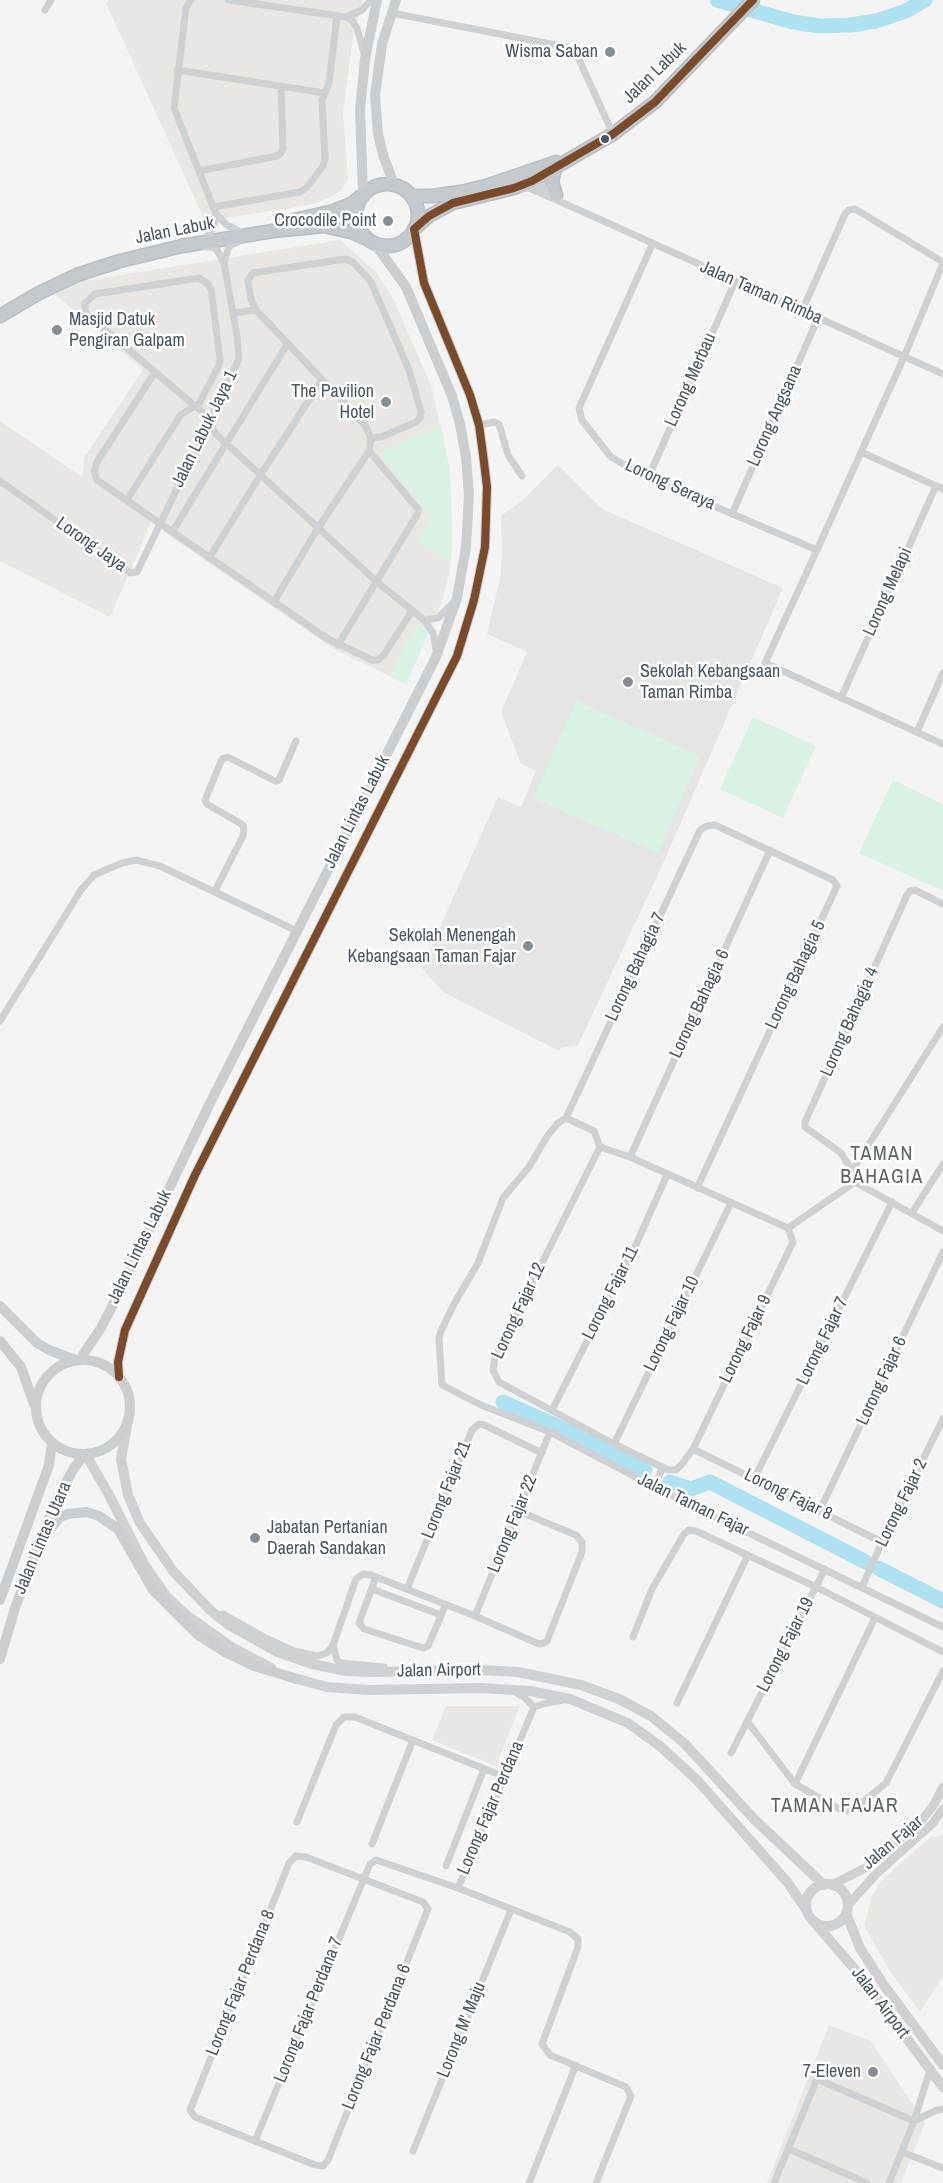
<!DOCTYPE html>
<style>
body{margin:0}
canvas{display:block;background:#f4f4f4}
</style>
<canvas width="943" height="2183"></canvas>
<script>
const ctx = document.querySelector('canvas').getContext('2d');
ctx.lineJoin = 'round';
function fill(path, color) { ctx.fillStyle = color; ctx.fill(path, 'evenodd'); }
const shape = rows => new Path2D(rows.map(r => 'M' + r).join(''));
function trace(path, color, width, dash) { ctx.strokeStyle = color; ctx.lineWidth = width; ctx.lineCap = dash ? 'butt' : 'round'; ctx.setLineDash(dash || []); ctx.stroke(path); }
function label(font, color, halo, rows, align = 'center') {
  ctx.font = font + ' "Archivo Narrow",sans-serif'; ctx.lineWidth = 5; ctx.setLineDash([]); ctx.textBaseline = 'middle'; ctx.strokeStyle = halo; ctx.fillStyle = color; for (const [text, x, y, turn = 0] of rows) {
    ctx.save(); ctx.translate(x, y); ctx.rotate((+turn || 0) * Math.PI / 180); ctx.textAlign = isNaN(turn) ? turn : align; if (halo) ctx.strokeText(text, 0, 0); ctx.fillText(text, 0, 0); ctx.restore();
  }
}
const commercial = shape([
 [108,0,363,0,353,38,343,112,348,179,342,190,331,197,309,205,205,221,106,3],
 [340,240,376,272,393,298,432,388,450,472,452,540,450,570,442,602,406,684,332,648,151,523,110,617,0,561,0,421,82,477,85,456,143,370,55,294,77,282],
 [446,1706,520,1706,496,1766,432,1740],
 [943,1835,943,1976,920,2012,890,1971,864,1926,872,1896,881,1881,929,1838],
 [829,2025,871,2041,925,2123,901,2183,767,2183]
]);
const education = shape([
 [558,465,602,509,783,588,661,868,578,1045,561,1048,559,1051,443,992,422,968,498,797,521,807,536,771,521,764,501,712,527,652,487,634,500,579,502,554,501,516,523,500]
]);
const green = shape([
 [441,425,450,472,452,540,451,561,418,541,432,517,379,454],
 [418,623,429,632,406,684,390,677,396,666,394,664],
 [576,701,700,756,658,853,533,798],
 [753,717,816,746,783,818,720,789],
 [893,780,943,804,943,891,859,853]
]);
const river = shape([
 [717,0,793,22,820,26,851,25,876,21,906,11,925,0],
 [503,1402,553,1424,645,1470],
 [670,1482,691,1489,710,1482,866,1562],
 [878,1568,943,1601]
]);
const minor = shape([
 [191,0,186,8,174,108,216,214,227,225,239,231],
 [229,0,346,17,362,10,371,0],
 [45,10,51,0],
 [392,13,566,47,572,50,577,55,613,134],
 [346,17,352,20,357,28,364,53],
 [177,70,325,93],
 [199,171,277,156,281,153,283,148,281,86],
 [532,181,554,194],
 [523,188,529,188,579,210,943,374],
 [213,207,300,192,307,187,323,166,325,159,322,100,329,83,337,16],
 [207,237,214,226,216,214],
 [652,245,579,408,582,420,611,457,648,478,817,550,904,357,943,263],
 [224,263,228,249,231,245,241,240],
 [256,310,251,299,248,280,253,273,345,259,353,262,371,282,409,370,421,412,420,418,416,422,381,437,371,438],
 [802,311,845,214,849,210,855,209,943,262],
 [233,313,256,310,365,425,371,438,369,451,318,528,274,602],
 [155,372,97,462,94,472,97,480,328,639,372,660,378,660,383,656,412,611],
 [479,425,494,422,499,424,508,455,522,476],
 [861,452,943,489],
 [648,478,735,282],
 [0,481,130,573,137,572,239,359,237,336,224,263,217,250,213,247,205,247],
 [127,500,180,416,182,414,195,406,198,404,200,402,219,365,220,359,211,289,208,284,199,278,95,294,85,303,85,310,88,315,155,372,195,406,203,412,216,434,376,581,424,620,433,633,436,650],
 [732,514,818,318],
 [172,532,288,343],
 [817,550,765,663,943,744],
 [210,557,261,474,322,380],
 [424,620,438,618,453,603],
 [338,645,418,513,418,509,369,451],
 [841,698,936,486],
 [917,732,943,673],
 [215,891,243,836,244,830,243,825,207,804,205,800,222,759,228,757,275,781,279,780,296,741],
 [943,904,915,890,910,891,907,895,805,1122,805,1127,841,1153,852,1171,855,1182,943,1231],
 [0,1021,81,890,94,875,122,863,136,860,160,866,297,931],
 [566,1118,594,1131,600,1147,495,1357,493,1370,499,1382,614,1444,668,1470,676,1470,682,1464,693,1449,793,1242,788,1228],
 [600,1147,630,1157,788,1228],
 [630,1157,770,850],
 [852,1171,943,1027],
 [697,1188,837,886,833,880,715,825,707,826,700,830,566,1118,557,1124,548,1135,529,1167,503,1198,478,1263,454,1304,441,1331,439,1338,442,1385,481,1405,550,1432,654,1487,943,1627],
 [912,1213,943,1164],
 [788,1228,855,1182],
 [552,1410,635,1247,667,1175],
 [614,1444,731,1203],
 [693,1449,882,1542],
 [754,1479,892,1202],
 [654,1487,663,1467],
 [820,1510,943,1252],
 [376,1577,359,1623,364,1629,423,1648,428,1646,446,1604],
 [862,1587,882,1542,943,1419],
 [372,1589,441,1615],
 [407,1589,472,1430,479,1424,484,1425,542,1453],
 [223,1614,266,1638,294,1651,317,1656,327,1653,333,1645,337,1660,341,1663,384,1667],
 [475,1616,550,1432],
 [633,1637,652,1589,684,1534,689,1530,696,1531,816,1587,943,1652],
 [333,1645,356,1579,363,1574,371,1575,475,1616,539,1644,544,1643,547,1641,582,1552,582,1542,576,1535,518,1511],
 [515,1692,525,1698,534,1707],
 [677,1703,748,1555],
 [534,1707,546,1703,563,1700],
 [747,1721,795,1784,843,1811,852,1811,886,1783,943,1671],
 [731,1753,825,1569],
 [795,1784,875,1618],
 [297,1822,336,1725,344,1717,355,1717,505,1777],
 [372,1844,413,1740],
 [296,1856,306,1857,423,1902,428,1909,328,2160,323,2166,315,2165,195,2117,190,2110,289,1863,296,1856],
 [446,1866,484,1769],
 [458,1888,534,1707],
 [914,2121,937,2110,943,2109],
 [255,2141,370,1864,376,1860,458,1888,570,1932,578,1939,578,1947,542,2044,550,2055,626,2087,631,2096,596,2183],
 [789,2149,867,2183],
 [413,2151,511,1910],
 [902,2152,943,2168],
 [529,2183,576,2065],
 [774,2183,817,2079,914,2121],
 [889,2183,914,2121,930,2070]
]);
const tertiary = shape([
 [832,1885,869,1866,921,1821,933,1806,943,1787],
 [848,1905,876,1874,933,1823,943,1809]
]);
const secondary = shape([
 [128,1420,121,1459,128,1495,140,1523,173,1571,210,1610,229,1625,277,1652,312,1664,346,1671,373,1672,480,1670,518,1672,581,1685,619,1699,651,1716,684,1743,754,1819,824,1885],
 [86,1455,108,1493,144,1564,167,1597,185,1614,233,1648,271,1668],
 [290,1677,327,1687,369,1690,480,1688,530,1691,570,1699,628,1723,660,1746,697,1780,788,1883,807,1911],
 '806 1905a21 21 0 1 1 42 0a21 21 0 1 1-42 0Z',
 [846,1913,860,1948,883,1984,943,2065],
 [814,1922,858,1973,943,2087]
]);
const primary = shape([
 [394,184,384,158,378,134,375,95,382,44,396,0],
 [363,193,360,110,365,59,377,0],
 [0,1306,37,1343,49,1350,76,1360],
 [0,1341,21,1367,34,1404],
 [80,1359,101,1328,121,1289,210,1103,436,657,457,598,466,547,469,495,466,457,460,424,452,396,406,287,375,244],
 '36 1407a47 47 0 1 1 94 0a47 47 0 1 1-94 0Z',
 [119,1377,118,1362,125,1330,195,1175,457,656,474,600,485,547,487,487,483,454,479,425,470,395,424,283,414,229],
 [40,1541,60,1517,68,1514,87,1512,99,1516,118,1529,153,1590,198,1635,225,1652,254,1666,297,1679],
 [0,1600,49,1465,52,1443],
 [0,1659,15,1608,55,1502,74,1468,84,1455]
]);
const trunk = shape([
 [555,168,552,182,556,195],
 '356 215a31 31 0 1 1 62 0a31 31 0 1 1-62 0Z',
 [412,196,432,196,461,192,486,186,556,162],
 [285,222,334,211,351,204,361,196],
 [414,229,429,216,453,203,514,188,532,181,613,134,655,102,753,0],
 [0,316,39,293,77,275,120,261,182,246,273,231,324,226,351,232,367,239]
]);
const bus1 = shape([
 [119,1377,118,1362,125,1330,195,1175,457,656,474,600,485,547,487,487,483,454,479,425,470,395,424,283,414,229,429,216,453,203,514,188,532,181,613,134,655,102,753,0]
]);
const markers = [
 [610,52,6,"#868d94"],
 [605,139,5,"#4a5661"],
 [388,221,6,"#868d94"],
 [57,330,6,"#868d94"],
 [386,402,6,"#868d94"],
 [628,682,6,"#868d94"],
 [528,946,6,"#868d94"],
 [255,1538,6,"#868d94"],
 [873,2072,6,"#868d94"]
];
const poiNames = [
 ["Wisma Saban",598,52],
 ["Crocodile Point",376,221],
 ["Masjid Datuk",69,320,"left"],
 ["Pengiran Galpam",69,341,"left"],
 ["The Pavilion",374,392],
 ["Hotel",374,413],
 ["Sekolah Kebangsaan",640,672,"left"],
 ["Taman Rimba",640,693,"left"],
 ["Sekolah Menengah",516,936],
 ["Kebangsaan Taman Fajar",516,957],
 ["Jabatan Pertanian",267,1528,"left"],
 ["Daerah Sandakan",267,1549,"left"],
 ["7-Eleven",861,2072]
];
const streetNames = [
 ["Jalan Labuk",655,73,-44],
 ["Jalan Labuk",175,231,-11],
 ["Jalan Taman Rimba",761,293,24],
 ["Lorong Merbau",691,380,-66],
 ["Lorong Angsana",775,416,-66],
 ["Jalan Labuk Jaya 1",205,429,-64],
 ["Lorong Seraya",670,485,25],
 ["Lorong Jaya",91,545,35],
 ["Lorong Melapi",888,592,-66],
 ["Jalan Lintas Labuk",357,812,-63],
 ["Lorong Bahagia 7",636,967,-65],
 ["Lorong Bahagia 5",796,975,-65],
 ["Lorong Bahagia 6",700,1004,-65],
 ["Lorong Bahagia 4",850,1022,-66],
 ["Jalan Lintas Labuk",140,1247,-64],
 ["Lorong Fajar 11",611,1293,-63],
 ["Lorong Fajar 12",519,1311,-65],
 ["Lorong Fajar 10",672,1324,-64],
 ["Lorong Fajar 9",746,1339,-64],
 ["Lorong Fajar 7",823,1341,-64],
 ["Lorong Fajar 6",882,1381,-65],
 ["Lorong Fajar 21",447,1490,-68],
 ["Lorong Fajar 8",788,1495,26],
 ["Lorong Fajar 2",902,1503,-64],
 ["Jalan Taman Fajar",693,1505,26],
 ["Lorong Fajar 22",513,1524,-68],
 ["Jalan Lintas Utara",43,1538,-67],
 ["Lorong Fajar 19",786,1645,-63],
 ["Jalan Airport",439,1671,-1],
 ["Lorong Fajar Perdana",491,1808,-67],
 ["Jalan Fajar",893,1843,-40],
 ["Lorong Fajar Perdana 8",241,1983,-68],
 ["Jalan Airport",880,2003,53],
 ["Lorong Fajar Perdana 7",309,2010,-68],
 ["Lorong M' Maju",462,2030,-68],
 ["Lorong Fajar Perdana 6",377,2037,-68]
];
const neighbourhoodNames = [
 ["TAMAN",882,1155],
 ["BAHAGIA",882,1178],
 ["TAMAN FAJAR",835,1807]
];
fill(commercial, '#e8e7e3');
fill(education, '#e6e5e6');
fill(green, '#d9f2e3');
trace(river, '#aee2f0', 15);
trace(trunk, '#b9bec3', 15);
trace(minor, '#ced0d2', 7);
trace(tertiary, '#ced0d2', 9);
trace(secondary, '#ced0d4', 10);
trace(primary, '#caced1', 10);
trace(trunk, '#c4c9cd', 12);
trace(bus1, '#7a4b2a', 8);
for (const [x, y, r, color] of markers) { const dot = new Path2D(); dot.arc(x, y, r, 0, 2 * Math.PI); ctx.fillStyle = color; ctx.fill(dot); trace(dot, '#fff', 2); }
label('18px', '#4a5661', '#fff', poiNames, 'right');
label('18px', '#4a5661', '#fff', streetNames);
ctx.letterSpacing = '1.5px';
label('20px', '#5f6368', '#fff', neighbourhoodNames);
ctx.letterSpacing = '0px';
</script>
